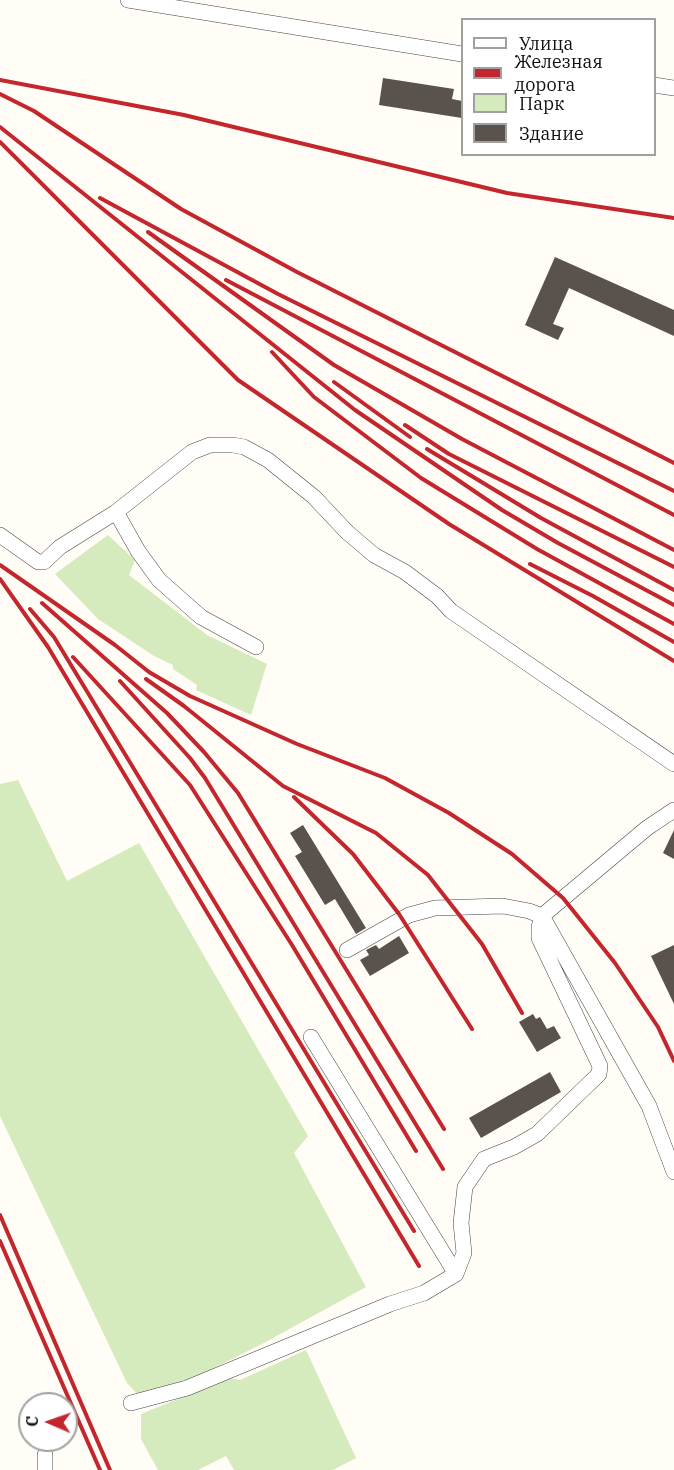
<!DOCTYPE html>
<meta charset="utf-8">
<style>
body{margin:0}
#map{position:relative;width:674px;height:1470px;overflow:hidden;background:#fffdf5;font-family:"IBM Plex Serif",serif}
canvas{display:block}
.legend{position:absolute;left:461px;top:18px;width:195px;height:138px;box-sizing:border-box;background:#fff;border:2px solid #a0a0a0;margin:0;padding:8px 10px;list-style:none;font-size:18px;color:#111}
.legend li{display:flex;align-items:center;gap:12px;height:30px}
.legend b{width:30px;border:2px solid #a0a0a0}
.north{position:absolute;left:18px;top:1392px;width:60px;height:60px;box-sizing:border-box;background:#fff;border:2px solid #a0a0a0;border-radius:50%;rotate:272deg;font-size:16px;font-weight:700;line-height:24px;text-align:center;color:#111}
.north::after{content:'';display:block;margin:auto;width:21px;height:27px;background:#c4262e;clip-path:polygon(50% 0,100% 100%,50% 72%,0 100%)}
</style>
<div id="map">
<canvas width="674" height="1470"></canvas>
<ul class="legend">
<li><b style="height:8px;background:#fff"></b>Улица</li>
<li><b style="height:8px;background:#c4262e"></b>Железная дорога</li>
<li><b style="height:16px;background:#d5ebbd"></b>Парк</li>
<li><b style="height:16px;background:#5a524d"></b>Здание</li>
</ul>
<div class="north">С</div>
</div>
<script>
const ctx = document.querySelector('canvas').getContext('2d');
ctx.lineJoin = 'round';
function fill(path, color) { ctx.fillStyle = color; ctx.fill(path, 'evenodd'); }
const shape = rows => new Path2D(rows.map(r => 'M' + r).join(''));
function trace(path, color, width, dash) { ctx.strokeStyle = color; ctx.lineWidth = width; ctx.lineCap = dash ? 'butt' : 'round'; ctx.setLineDash(dash || []); ctx.stroke(path); }
const green = shape([
 [108,535,135,560,129,575,207,635,267,664,251,715,196,690,197,685,173,669,173,665,154,656,98,619,55,574],
 [18,780,67,881,139,843,308,1136,294,1153,366,1287,260,1345,200,1375,139,1396,127,1383,0,1116,0,784],
 [306,1350,356,1458,333,1470,234,1470,226,1456,198,1470,158,1470,141,1439,141,1414,229,1378,240,1380]
]);
const building = shape([
 [383,78,454,89,452,99,462,101,462,118,379,105],
 [555,257,674,310,674,336,569,288,553,324,564,328,558,340,525,325],
 [303,825,366,928,356,934,335,899,325,905,295,856,302,852,290,833],
 [674,830,674,859,663,853],
 [399,936,409,953,370,976,360,960,369,955,366,950,376,945,379,949],
 [674,945,674,1004,651,956],
 [533,1014,536,1019,540,1017,547,1029,554,1026,561,1038,537,1052,519,1022],
 [550,1072,561,1092,481,1138,469,1118]
]);
const minor = shape([
 [128,0,462,54],
 [654,85,674,88],
 [116,512,138,551,159,580,201,617,256,647],
 [0,535,38,562,44,562,60,547,116,512,192,452,210,445,233,445,244,447,268,460,314,497,347,532,374,555,405,572,437,596,451,611,674,764],
 [347,950,409,915,435,908,503,906,529,911,542,916,649,1106,674,1172],
 [311,1037,456,1274],
 [131,1403,187,1388,390,1304,424,1293,456,1274,464,1253,461,1223,465,1187,484,1159,514,1147,537,1134,599,1074,600,1066,539,938,539,927,542,916,647,828,674,810],
 [45,1470,45,1455]
]);
const rail = shape([
 [0,80,184,115,507,193,674,218],
 [0,94,34,111,181,209,297,272,674,463],
 [0,127,355,410,502,510,558,543,674,605],
 [0,142,238,380,449,524,674,661],
 [100,198,278,294,674,491],
 [148,232,334,365,462,439,674,550],
 [226,280,674,515],
 [272,352,314,397,421,478,537,549,674,624],
 [334,382,410,437],
 [405,425,449,454,674,567],
 [427,449,541,518,674,590],
 [530,564,593,596,674,642],
 [0,565,115,645,149,672,190,696,297,744,385,778,449,813,512,854,563,898,615,963,658,1027,674,1061],
 [0,579,48,647,419,1266],
 [42,603,167,713,204,752,238,793,444,1129],
 [30,609,54,637,414,1231],
 [73,657,190,785,292,945,416,1151],
 [146,679,184,706,283,786,376,833,428,875,482,944,522,1013],
 [120,681,190,758,205,778,443,1169],
 [294,797,353,854,399,914,472,1029],
 [0,1215,110,1470],
 [0,1241,100,1470]
]);
fill(green, '#d5ebbd');
fill(building, '#5a524d');
trace(minor, '#444', 16);
trace(minor, '#fff', 15);
trace(rail, '#c4262e', 4);
</script>
